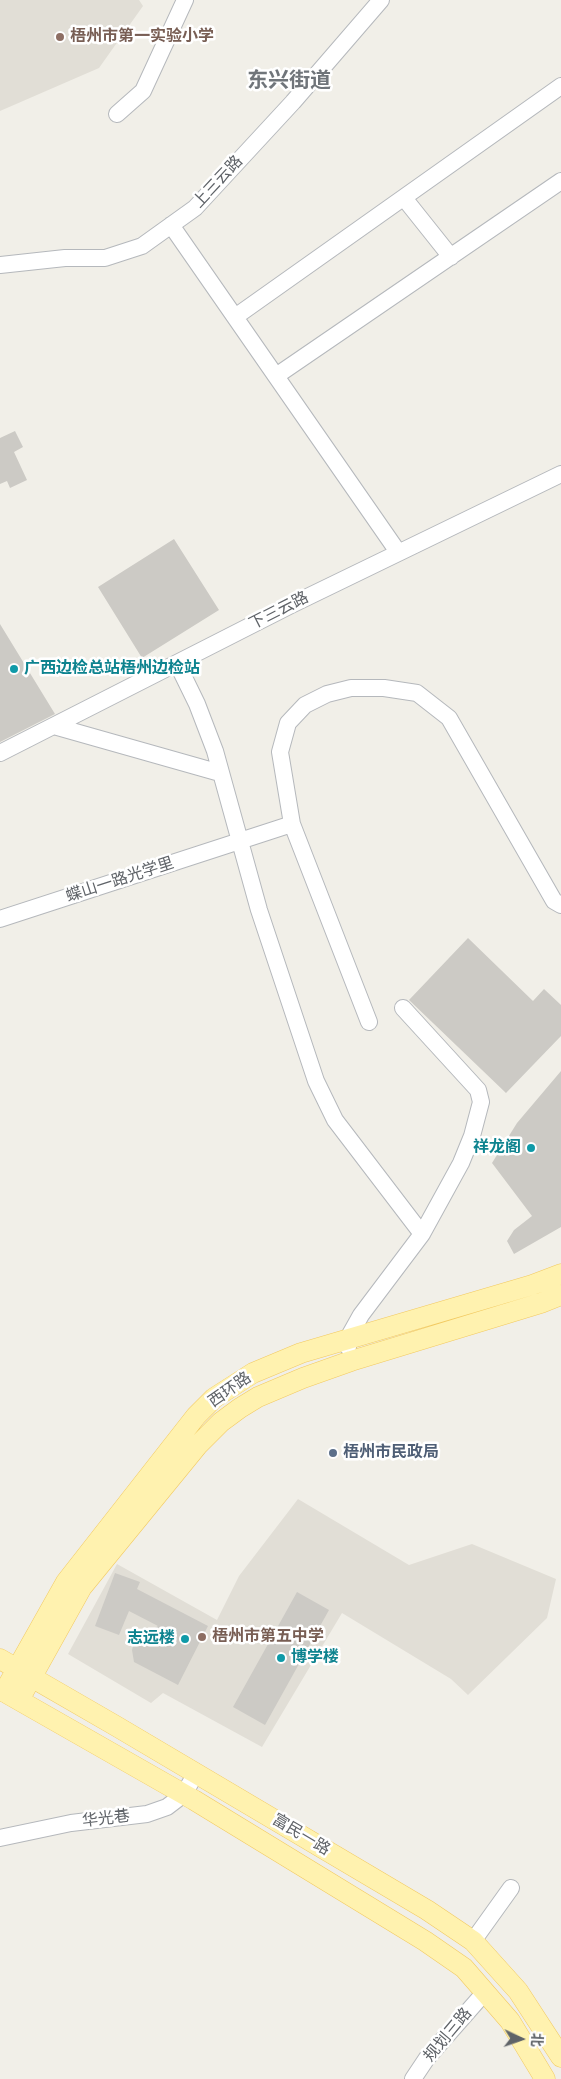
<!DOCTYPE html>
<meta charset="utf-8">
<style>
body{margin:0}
#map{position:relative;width:561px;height:2079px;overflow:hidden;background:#f1efe8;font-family:"Fira Sans Condensed","Noto Sans SC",sans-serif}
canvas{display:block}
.north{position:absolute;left:496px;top:2014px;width:50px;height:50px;-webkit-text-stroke:4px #fff;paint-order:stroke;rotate:93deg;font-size:14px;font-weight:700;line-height:20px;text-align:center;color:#5f6368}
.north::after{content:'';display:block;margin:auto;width:18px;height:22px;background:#5f6368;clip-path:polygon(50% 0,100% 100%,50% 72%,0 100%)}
</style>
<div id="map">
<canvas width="561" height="2079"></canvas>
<div class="north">北</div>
</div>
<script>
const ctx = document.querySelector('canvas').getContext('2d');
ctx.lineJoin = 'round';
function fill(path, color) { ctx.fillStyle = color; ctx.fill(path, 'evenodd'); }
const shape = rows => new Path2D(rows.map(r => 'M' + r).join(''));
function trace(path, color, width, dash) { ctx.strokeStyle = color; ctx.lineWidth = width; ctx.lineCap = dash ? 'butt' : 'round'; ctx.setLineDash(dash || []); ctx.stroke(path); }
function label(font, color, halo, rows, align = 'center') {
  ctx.font = font + ' "Fira Sans Condensed","Noto Sans SC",sans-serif'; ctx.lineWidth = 5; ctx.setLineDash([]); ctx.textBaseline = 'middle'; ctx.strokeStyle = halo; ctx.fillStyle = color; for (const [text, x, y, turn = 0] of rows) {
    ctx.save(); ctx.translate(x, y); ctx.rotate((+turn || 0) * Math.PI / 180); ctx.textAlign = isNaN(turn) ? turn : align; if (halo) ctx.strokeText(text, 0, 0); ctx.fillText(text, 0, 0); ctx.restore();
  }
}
const education = shape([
 [0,0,139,0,143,6,99,68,0,111],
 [298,1499,409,1565,472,1544,556,1579,547,1618,468,1695,451,1679,342,1613,262,1747,163,1693,151,1703,68,1654,117,1564,217,1620,239,1576]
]);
const building = shape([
 [15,431,23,447,14,452,27,480,10,488,7,481,0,484,0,438],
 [174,539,219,610,142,658,98,587],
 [0,624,55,714,0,742],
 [468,938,533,1001,544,989,561,1005,561,1036,506,1093,409,1000],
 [561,1071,561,1227,514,1254,507,1241,514,1230,532,1216,492,1163,517,1123],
 [115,1573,140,1582,137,1589,208,1626,178,1685,134,1662,132,1650,134,1642,158,1626,129,1611,119,1635,95,1626],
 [297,1592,329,1610,265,1725,233,1707]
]);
const minor = shape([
 [117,114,143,91,185,0],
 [404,198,451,257],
 [171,225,398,552],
 [0,265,65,258,105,258,142,246,195,208,293,102,381,0],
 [235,317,561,86],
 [276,376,561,181],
 [177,663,197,704,215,751,259,910,316,1081,335,1120,422,1234,361,1315,347,1340,348,1347],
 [54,726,220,773],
 [0,753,291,605,561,474],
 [0,919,292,824],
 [403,1008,478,1090,481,1102,472,1136,461,1163,422,1234],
 [369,1022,292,824,280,752,288,723,305,705,327,694,351,688,384,688,417,693,449,718,554,901,561,905],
 [0,1838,71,1823,147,1814,167,1807,184,1794,196,1773],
 [473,1941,511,1888],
 [413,2079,427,2058,485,1992]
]);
const major = shape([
 [0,1659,116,1726,427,1910,473,1941,518,1991,561,2057],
 [4,1692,66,1582,196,1416,214,1398,253,1373,301,1353,532,1285,561,1274],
 [8,1694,194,1800,425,1941,464,1968,510,2021,545,2079],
 [19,1700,82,1587,198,1445,221,1422,240,1408,258,1397,303,1378,351,1361,541,1303,561,1295]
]);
const markers = [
 [60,37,5,"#8d6e63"],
 [14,669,5,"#0f9aa8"],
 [531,1148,5,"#0f9aa8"],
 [333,1453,5,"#5c6f8a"],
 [202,1637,5,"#8d6e63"],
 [185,1639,5,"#0f9aa8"],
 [281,1658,5,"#0f9aa8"]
];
const educationNames = [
 ["梧州市第一实验小学",70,37],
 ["梧州市第五中学",212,1637]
];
const streetNames = [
 ["上三云路",218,182,-47],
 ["下三云路",279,611,-27],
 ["蝶山一路光学里",120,880,-18],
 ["西环路",230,1390,-35],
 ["华光巷",106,1819,-7],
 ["富民一路",301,1835,31],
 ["规划三路",448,2035,-50]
];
const cultureNames = [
 ["广西边检总站梧州边检站",24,669],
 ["祥龙阁",521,1148,"right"],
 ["志远楼",175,1639,"right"],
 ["博学楼",291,1658]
];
const serviceNames = [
 ["梧州市民政局",343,1453]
];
const districtNames = [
 ["东兴街道",289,81]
];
fill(education, '#e1ded6');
fill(building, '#cccac5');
trace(minor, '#b5b8bc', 18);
trace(major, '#f2c960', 21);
trace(minor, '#fff', 16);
trace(major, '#fff2af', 20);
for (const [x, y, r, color] of markers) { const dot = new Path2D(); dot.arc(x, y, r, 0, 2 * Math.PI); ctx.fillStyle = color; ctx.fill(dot); trace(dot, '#fff', 2); }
label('bold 16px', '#785e54', '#fff', educationNames, 'left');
label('16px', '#5f6368', '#fff', streetNames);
label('bold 16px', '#0d838f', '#fff', cultureNames, 'left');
label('bold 16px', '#4e5e75', '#fff', serviceNames, 'left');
label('bold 21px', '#70757a', '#fff', districtNames);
</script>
